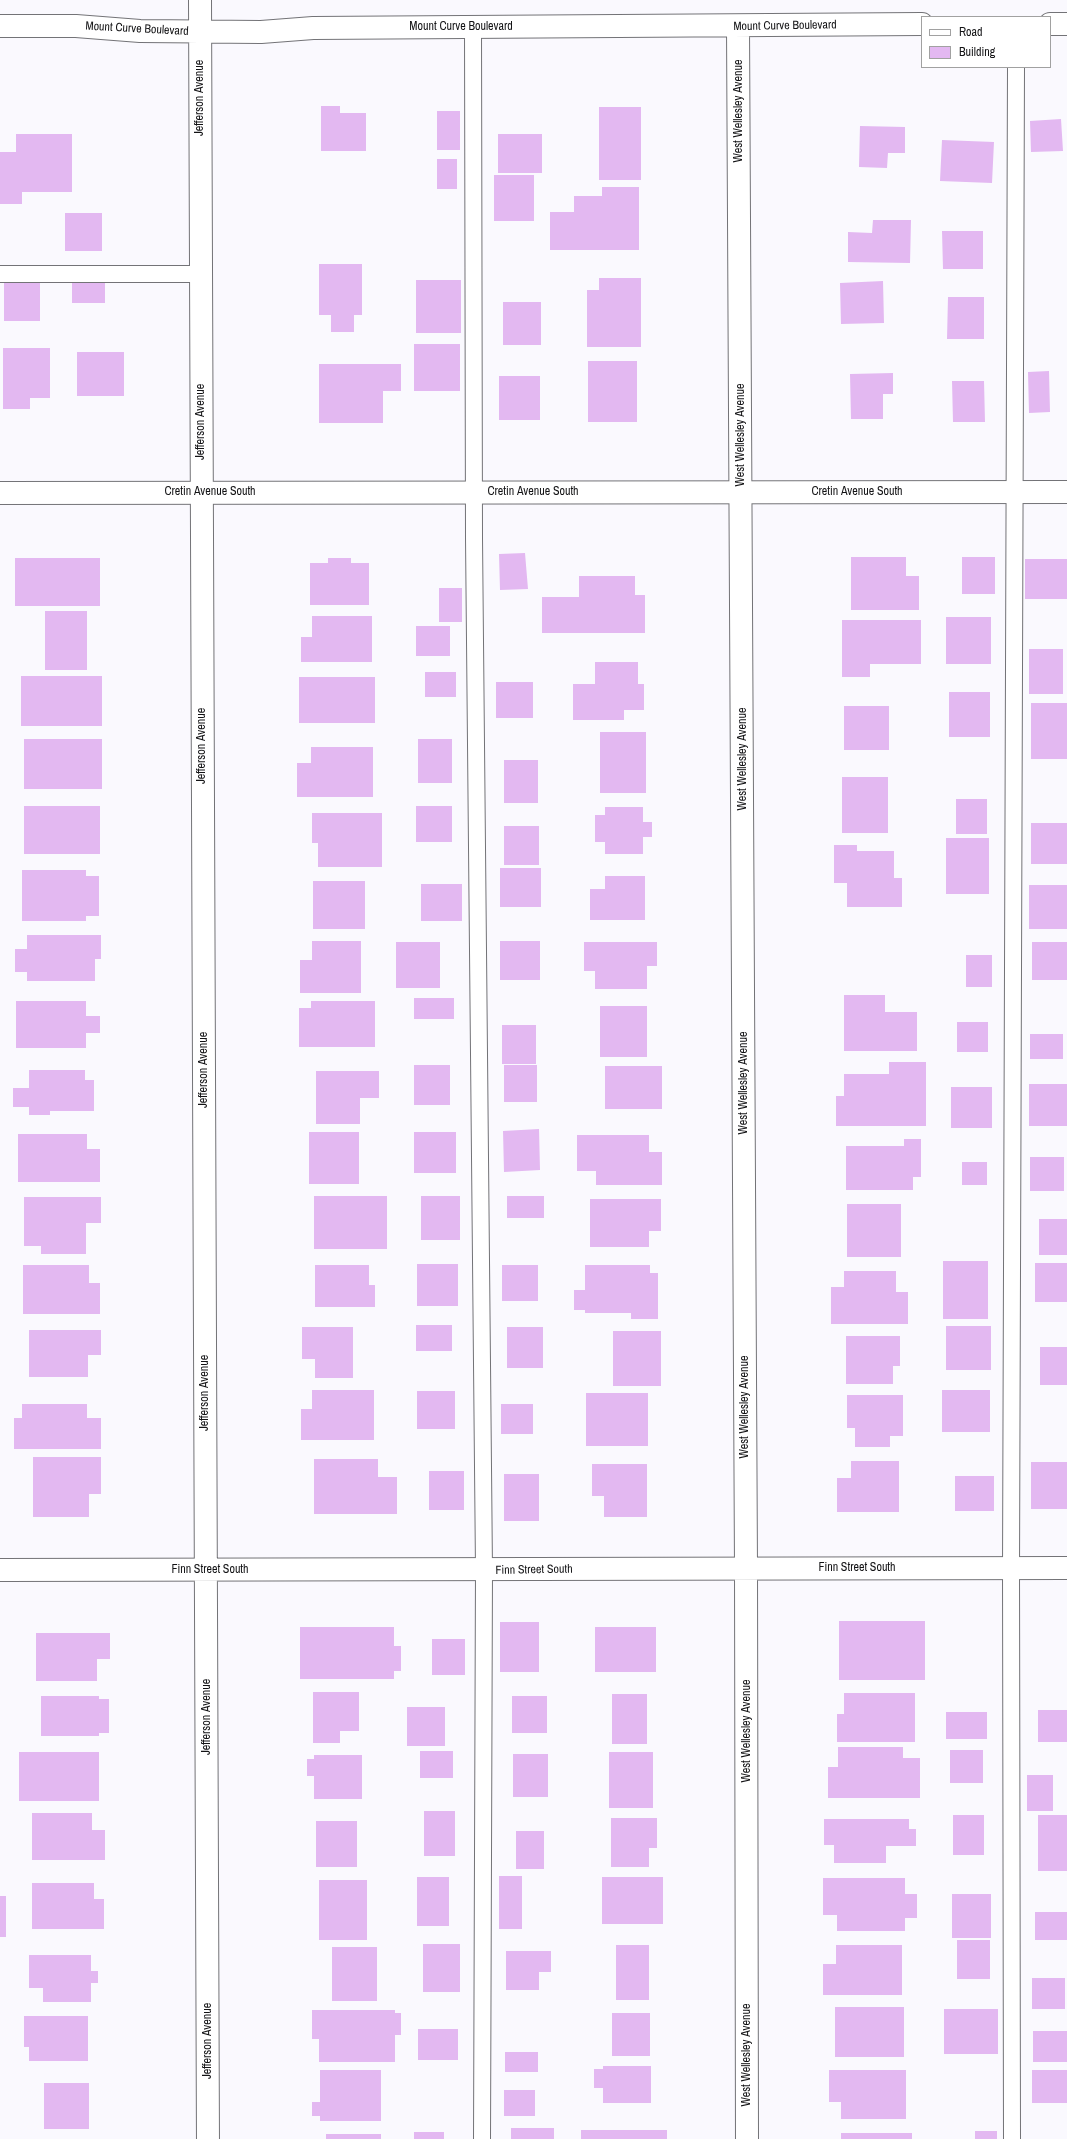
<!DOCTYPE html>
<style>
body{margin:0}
#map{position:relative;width:1067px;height:2139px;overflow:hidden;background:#faf9fe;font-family:"Archivo Narrow",sans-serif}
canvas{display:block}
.legend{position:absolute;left:921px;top:16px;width:130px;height:52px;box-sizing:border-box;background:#fff;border:1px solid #a1a1a1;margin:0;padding:5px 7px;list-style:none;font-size:12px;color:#131315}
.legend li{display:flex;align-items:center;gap:8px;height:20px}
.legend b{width:20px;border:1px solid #a1a1a1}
</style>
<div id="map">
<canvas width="1067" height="2139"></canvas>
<ul class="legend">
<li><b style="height:5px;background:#fff"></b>Road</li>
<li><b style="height:11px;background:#e3b8f1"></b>Building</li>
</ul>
</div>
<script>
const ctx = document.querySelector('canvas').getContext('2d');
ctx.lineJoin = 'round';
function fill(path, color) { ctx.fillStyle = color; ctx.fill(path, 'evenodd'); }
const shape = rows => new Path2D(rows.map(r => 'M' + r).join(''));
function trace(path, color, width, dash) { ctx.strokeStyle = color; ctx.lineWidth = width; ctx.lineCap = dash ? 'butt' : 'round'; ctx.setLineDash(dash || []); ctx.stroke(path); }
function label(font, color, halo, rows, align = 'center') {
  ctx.font = font + ' "Archivo Narrow",sans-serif'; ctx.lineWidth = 3; ctx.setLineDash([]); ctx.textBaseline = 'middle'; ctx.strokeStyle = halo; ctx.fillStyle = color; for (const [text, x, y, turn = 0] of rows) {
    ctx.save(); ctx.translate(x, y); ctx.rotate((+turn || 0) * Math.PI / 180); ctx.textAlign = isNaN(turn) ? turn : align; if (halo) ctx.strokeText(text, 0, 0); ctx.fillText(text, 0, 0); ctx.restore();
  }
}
const building = shape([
 [321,106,340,106,340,113,366,113,366,151,321,151],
 [599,107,641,107,641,180,599,180],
 [437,111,460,111,460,150,437,150],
 [1061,119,1063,151,1031,152,1030,121],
 [860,126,905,127,905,153,888,153,887,168,859,167],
 [16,134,72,134,72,192,22,192,22,204,0,204,0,152,16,152],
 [498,134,542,134,542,173,498,173],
 [942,140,994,142,992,183,940,181],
 [437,159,457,159,457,189,437,189],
 [494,175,534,175,534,221,494,221],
 [602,187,639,187,639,250,550,250,550,212,574,212,574,196,602,196],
 [65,213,102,213,102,251,65,251],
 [873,220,911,220,910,263,848,262,848,232,872,233],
 [942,231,983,231,983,269,943,269],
 [319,264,362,264,362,315,354,315,354,332,331,332,331,315,319,315],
 [4,276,40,276,40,321,4,321],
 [599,278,641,278,641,347,587,347,587,290,599,290],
 [72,279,105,279,105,303,72,303],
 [416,280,461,280,461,333,416,333],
 [883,281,884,323,841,324,840,283],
 [948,297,984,297,984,339,947,339],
 [503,302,541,302,541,345,503,345],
 [414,344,460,344,460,391,414,391],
 [3,348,50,348,50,398,30,398,30,409,3,409],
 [77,352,124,352,124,396,77,396],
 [588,361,637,361,637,422,588,422],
 [319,364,401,364,401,391,383,391,383,423,319,423],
 [1049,371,1050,412,1029,413,1028,372],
 [893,373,893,394,883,394,883,419,851,419,850,374],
 [499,376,540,376,540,420,499,420],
 [952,381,984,381,985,422,953,422],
 [525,553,528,589,500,590,499,554],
 [851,557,906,557,906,576,919,576,919,610,851,610],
 [962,557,995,557,995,594,962,594],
 [15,558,100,558,100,606,15,606],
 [328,558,351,558,351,563,369,563,369,605,310,605,310,563,328,563],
 [1025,559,1067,559,1067,599,1025,599],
 [579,576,635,576,635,595,645,595,645,633,542,633,542,597,579,597],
 [439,588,462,588,462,622,439,622],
 [45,611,87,611,87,670,45,670],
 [312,616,372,616,372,662,301,662,301,637,312,637],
 [946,617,991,617,991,664,946,664],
 [842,620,921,620,921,664,870,664,870,677,842,677],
 [416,626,450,626,450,656,416,656],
 [1029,649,1063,649,1063,694,1029,694],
 [595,662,638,662,638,684,644,684,644,710,624,710,624,720,573,720,573,684,595,684],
 [425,672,456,672,456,697,425,697],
 [21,676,102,676,102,726,21,726],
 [299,677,375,677,375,723,299,723],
 [496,682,533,682,533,718,496,718],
 [949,692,990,692,990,737,949,737],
 [1031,703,1067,703,1067,759,1031,759],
 [844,706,889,706,889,750,844,750],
 [600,732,646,732,646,793,600,793],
 [24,739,102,739,102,789,24,789],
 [418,739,452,739,452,783,418,783],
 [311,747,373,747,373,797,297,797,297,763,311,763],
 [504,760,538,760,538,803,504,803],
 [842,777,888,777,888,833,842,833],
 [956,799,987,799,987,834,956,834],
 [24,806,100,806,100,854,24,854],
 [416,806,452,806,452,842,416,842],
 [605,807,643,807,643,822,652,822,652,837,643,837,643,854,605,854,605,842,595,842,595,815,605,815],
 [312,813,382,813,382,867,318,867,318,843,312,843],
 [1031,823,1067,823,1067,864,1031,864],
 [504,826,539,826,539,865,504,865],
 [946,838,989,838,989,894,946,894],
 [834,845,857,845,857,851,894,851,894,878,902,878,902,907,847,907,847,883,834,883],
 [500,868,541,868,541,907,500,907],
 [22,870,86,870,86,876,99,876,99,916,86,916,86,921,22,921],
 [605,876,645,876,645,920,590,920,590,889,605,889],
 [313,881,365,881,365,929,313,929],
 [421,884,462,884,462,921,421,921],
 [1029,885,1067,885,1067,929,1029,929],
 [27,935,101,935,101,959,95,959,95,981,27,981,27,972,15,972,15,949,27,949],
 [312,941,361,941,361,993,300,993,300,960,312,960],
 [500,941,540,941,540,980,500,980],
 [396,942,440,942,440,988,396,988],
 [584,942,657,942,657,966,647,966,647,989,595,989,595,971,584,971],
 [1032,942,1067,942,1067,980,1032,980],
 [966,955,992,955,992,987,966,987],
 [844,995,885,995,885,1012,917,1012,917,1051,844,1051],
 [414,998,454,998,454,1019,414,1019],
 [16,1001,86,1001,86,1016,100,1016,100,1033,86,1033,86,1048,16,1048],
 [311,1001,375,1001,375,1047,299,1047,299,1008,311,1008],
 [600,1006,647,1006,647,1057,600,1057],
 [957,1022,988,1022,988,1052,957,1052],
 [502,1025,536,1025,536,1064,502,1064],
 [1030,1034,1063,1034,1063,1059,1030,1059],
 [889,1062,926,1062,926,1126,836,1126,836,1096,844,1096,844,1074,889,1074],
 [414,1065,450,1065,450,1105,414,1105],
 [504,1065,537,1065,537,1102,504,1102],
 [605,1066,662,1066,662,1109,605,1109],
 [29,1070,85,1070,85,1080,94,1080,94,1111,50,1111,50,1115,29,1115,29,1107,13,1107,13,1088,29,1088],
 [316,1071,379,1071,379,1098,360,1098,360,1124,316,1124],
 [1029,1084,1067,1084,1067,1126,1029,1126],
 [951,1087,992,1087,992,1128,951,1128],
 [539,1129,540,1170,504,1172,503,1131],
 [309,1132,359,1132,359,1184,309,1184],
 [414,1132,456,1132,456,1173,414,1173],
 [18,1134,87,1134,87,1149,100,1149,100,1182,18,1182],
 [577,1135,649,1135,649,1152,662,1152,662,1185,596,1185,596,1171,577,1171],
 [904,1139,921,1139,921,1177,913,1177,913,1190,846,1190,846,1146,904,1146],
 [1030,1157,1064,1157,1064,1191,1030,1191],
 [962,1162,987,1162,987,1185,962,1185],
 [314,1196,387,1196,387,1249,314,1249],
 [421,1196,460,1196,460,1240,421,1240],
 [507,1196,544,1196,544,1218,507,1218],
 [24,1197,101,1197,101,1223,86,1223,86,1254,41,1254,41,1246,24,1246],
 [590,1199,661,1199,661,1231,649,1231,649,1247,590,1247],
 [847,1204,901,1204,901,1257,847,1257],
 [1039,1219,1067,1219,1067,1255,1039,1255],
 [943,1261,988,1261,988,1319,943,1319],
 [1035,1263,1067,1263,1067,1302,1035,1302],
 [417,1264,458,1264,458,1306,417,1306],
 [23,1265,89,1265,89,1283,100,1283,100,1314,23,1314],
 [315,1265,369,1265,369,1285,375,1285,375,1307,315,1307],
 [502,1265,538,1265,538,1301,502,1301],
 [585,1265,650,1265,650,1273,658,1273,658,1319,631,1319,631,1313,585,1313,585,1310,574,1310,574,1290,585,1290],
 [844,1271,896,1271,896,1292,908,1292,908,1324,831,1324,831,1287,844,1287],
 [416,1325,452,1325,452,1351,416,1351],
 [946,1326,991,1326,991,1370,946,1370],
 [302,1327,353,1327,353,1378,315,1378,315,1359,302,1359],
 [507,1327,543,1327,543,1368,507,1368],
 [29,1330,101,1330,101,1355,88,1355,88,1377,29,1377],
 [613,1331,661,1331,661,1386,613,1386],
 [846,1336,900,1336,900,1366,893,1366,893,1384,846,1384],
 [1040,1347,1067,1347,1067,1385,1040,1385],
 [312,1390,374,1390,374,1440,301,1440,301,1409,312,1409],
 [942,1390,990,1390,990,1432,942,1432],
 [417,1391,455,1391,455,1429,417,1429],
 [586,1393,648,1393,648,1446,586,1446],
 [847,1395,903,1395,903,1436,890,1436,890,1447,855,1447,855,1428,847,1428],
 [22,1404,87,1404,87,1418,101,1418,101,1449,14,1449,14,1418,22,1418],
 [501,1404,533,1404,533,1434,501,1434],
 [33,1457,101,1457,101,1494,89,1494,89,1517,33,1517],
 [314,1459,378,1459,378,1477,397,1477,397,1514,314,1514],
 [851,1461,899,1461,899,1512,837,1512,837,1478,851,1478],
 [1031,1462,1067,1462,1067,1509,1031,1509],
 [592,1464,647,1464,647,1517,604,1517,604,1496,592,1496],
 [429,1471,464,1471,464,1510,429,1510],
 [504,1474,539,1474,539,1521,504,1521],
 [955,1476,994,1476,994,1511,955,1511],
 [839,1621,925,1621,925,1680,839,1680],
 [500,1622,539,1622,539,1672,500,1672],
 [300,1627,394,1627,394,1646,401,1646,401,1671,394,1671,394,1679,300,1679],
 [595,1627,656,1627,656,1672,595,1672],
 [36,1633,110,1633,110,1659,97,1659,97,1681,36,1681],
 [432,1639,465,1639,465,1675,432,1675],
 [313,1692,359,1692,359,1731,340,1731,340,1743,313,1743],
 [844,1693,915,1693,915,1742,837,1742,837,1714,844,1714],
 [612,1694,647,1694,647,1744,612,1744],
 [41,1696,99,1696,99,1699,109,1699,109,1733,99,1733,99,1736,41,1736],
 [512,1696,547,1696,547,1733,512,1733],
 [407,1707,445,1707,445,1746,407,1746],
 [1038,1710,1067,1710,1067,1742,1038,1742],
 [946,1712,987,1712,987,1739,946,1739],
 [838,1747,903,1747,903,1758,920,1758,920,1798,828,1798,828,1767,838,1767],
 [950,1750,983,1750,983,1783,950,1783],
 [420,1751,453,1751,453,1778,420,1778],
 [19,1752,99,1752,99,1801,19,1801],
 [609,1752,653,1752,653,1808,609,1808],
 [513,1754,548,1754,548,1797,513,1797],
 [314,1755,362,1755,362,1799,314,1799,314,1776,307,1776,307,1759,314,1759],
 [1027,1775,1053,1775,1053,1811,1027,1811],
 [424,1811,455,1811,455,1856,424,1856],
 [32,1813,92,1813,92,1830,105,1830,105,1860,32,1860],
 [953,1815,984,1815,984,1855,953,1855],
 [1038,1815,1067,1815,1067,1871,1038,1871],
 [611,1818,657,1818,657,1848,649,1848,649,1867,611,1867],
 [824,1819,909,1819,909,1829,916,1829,916,1846,886,1846,886,1863,834,1863,834,1845,824,1845],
 [316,1821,357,1821,357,1867,316,1867],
 [516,1831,544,1831,544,1869,516,1869],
 [499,1876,522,1876,522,1929,499,1929],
 [417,1877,449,1877,449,1926,417,1926],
 [602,1877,663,1877,663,1924,602,1924],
 [823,1878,905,1878,905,1894,917,1894,917,1918,905,1918,905,1931,837,1931,837,1915,823,1915],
 [319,1880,367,1880,367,1940,319,1940],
 [32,1883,94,1883,94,1899,104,1899,104,1929,32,1929],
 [952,1894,991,1894,991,1938,952,1938],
 [0,1896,6,1896,6,1937,0,1937],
 [1035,1912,1067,1912,1067,1940,1035,1940],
 [957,1940,990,1940,990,1979,957,1979],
 [423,1944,460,1944,460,1992,423,1992],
 [616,1945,649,1945,649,2000,616,2000],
 [836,1945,902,1945,902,1995,823,1995,823,1964,836,1964],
 [332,1947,377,1947,377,2001,332,2001],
 [506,1951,551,1951,551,1972,539,1972,539,1990,506,1990],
 [29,1955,91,1955,91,1971,98,1971,98,1983,91,1983,91,2002,43,2002,43,1988,29,1988],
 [1032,1978,1065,1978,1065,2009,1032,2009],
 [835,2007,904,2007,904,2057,835,2057],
 [944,2009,998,2009,998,2054,944,2054],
 [312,2010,395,2010,395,2013,401,2013,401,2035,395,2035,395,2062,319,2062,319,2039,312,2039],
 [612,2013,650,2013,650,2056,612,2056],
 [24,2016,88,2016,88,2061,29,2061,29,2047,24,2047],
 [418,2029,458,2029,458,2060,418,2060],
 [1033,2031,1067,2031,1067,2062,1033,2062],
 [505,2052,538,2052,538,2072,505,2072],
 [603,2066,651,2066,651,2103,603,2103,603,2088,594,2088,594,2069,603,2069],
 [320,2070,381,2070,381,2121,320,2121,320,2116,312,2116,312,2102,320,2102],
 [829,2070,906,2070,906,2119,841,2119,841,2102,829,2102],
 [1032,2070,1067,2070,1067,2103,1032,2103],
 [44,2083,89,2083,89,2129,44,2129],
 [504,2090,535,2090,535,2116,504,2116],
 [511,2128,554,2128,554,2139,511,2139],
 [581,2130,667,2130,667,2139,581,2139],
 [975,2131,997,2131,997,2139,975,2139],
 [414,2132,444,2132,444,2139,414,2139],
 [841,2133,912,2133,912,2139,841,2139],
 [326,2134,381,2134,381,2139,326,2139]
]);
const service = shape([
 [473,27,474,538,484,1570,482,2139],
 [0,274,200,274],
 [1012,2139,1011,1568,1016,67]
]);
const minor = shape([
 [200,0,208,2139],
 [1050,24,1067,24],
 [0,26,76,26,140,31,261,32,313,28,922,24],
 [738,27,746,1568,747,2139],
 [0,1570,1067,1568]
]);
const secondary = shape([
 [0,493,1067,492]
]);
const streetNames = [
 ["Mount Curve Boulevard",785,26,-1],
 ["Mount Curve Boulevard",461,27],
 ["Mount Curve Boulevard",137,29,3],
 ["Jefferson Avenue",200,98,-90],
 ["West Wellesley Avenue",739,111,-90],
 ["Jefferson Avenue",201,422,-90],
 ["West Wellesley Avenue",741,435,-90],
 ["Cretin Avenue South",210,492],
 ["Cretin Avenue South",533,492],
 ["Cretin Avenue South",857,492],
 ["Jefferson Avenue",202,746,-90],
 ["West Wellesley Avenue",743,759,-90],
 ["Jefferson Avenue",204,1070,-90],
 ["West Wellesley Avenue",744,1083,-90],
 ["Jefferson Avenue",205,1393,-90],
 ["West Wellesley Avenue",745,1407,-90],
 ["Finn Street South",857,1568],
 ["Finn Street South",210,1570],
 ["Finn Street South",534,1570,-1],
 ["Jefferson Avenue",207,1717,-90],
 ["West Wellesley Avenue",747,1731,-90],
 ["Jefferson Avenue",208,2041,-90],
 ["West Wellesley Avenue",747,2055,-90]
];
fill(building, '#e3b8f1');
trace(service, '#737377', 18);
trace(minor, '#737377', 24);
trace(secondary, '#737377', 24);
trace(service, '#fff', 16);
trace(minor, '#fff', 22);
trace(secondary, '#fff', 22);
label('12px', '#131315', '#fff', streetNames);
</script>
